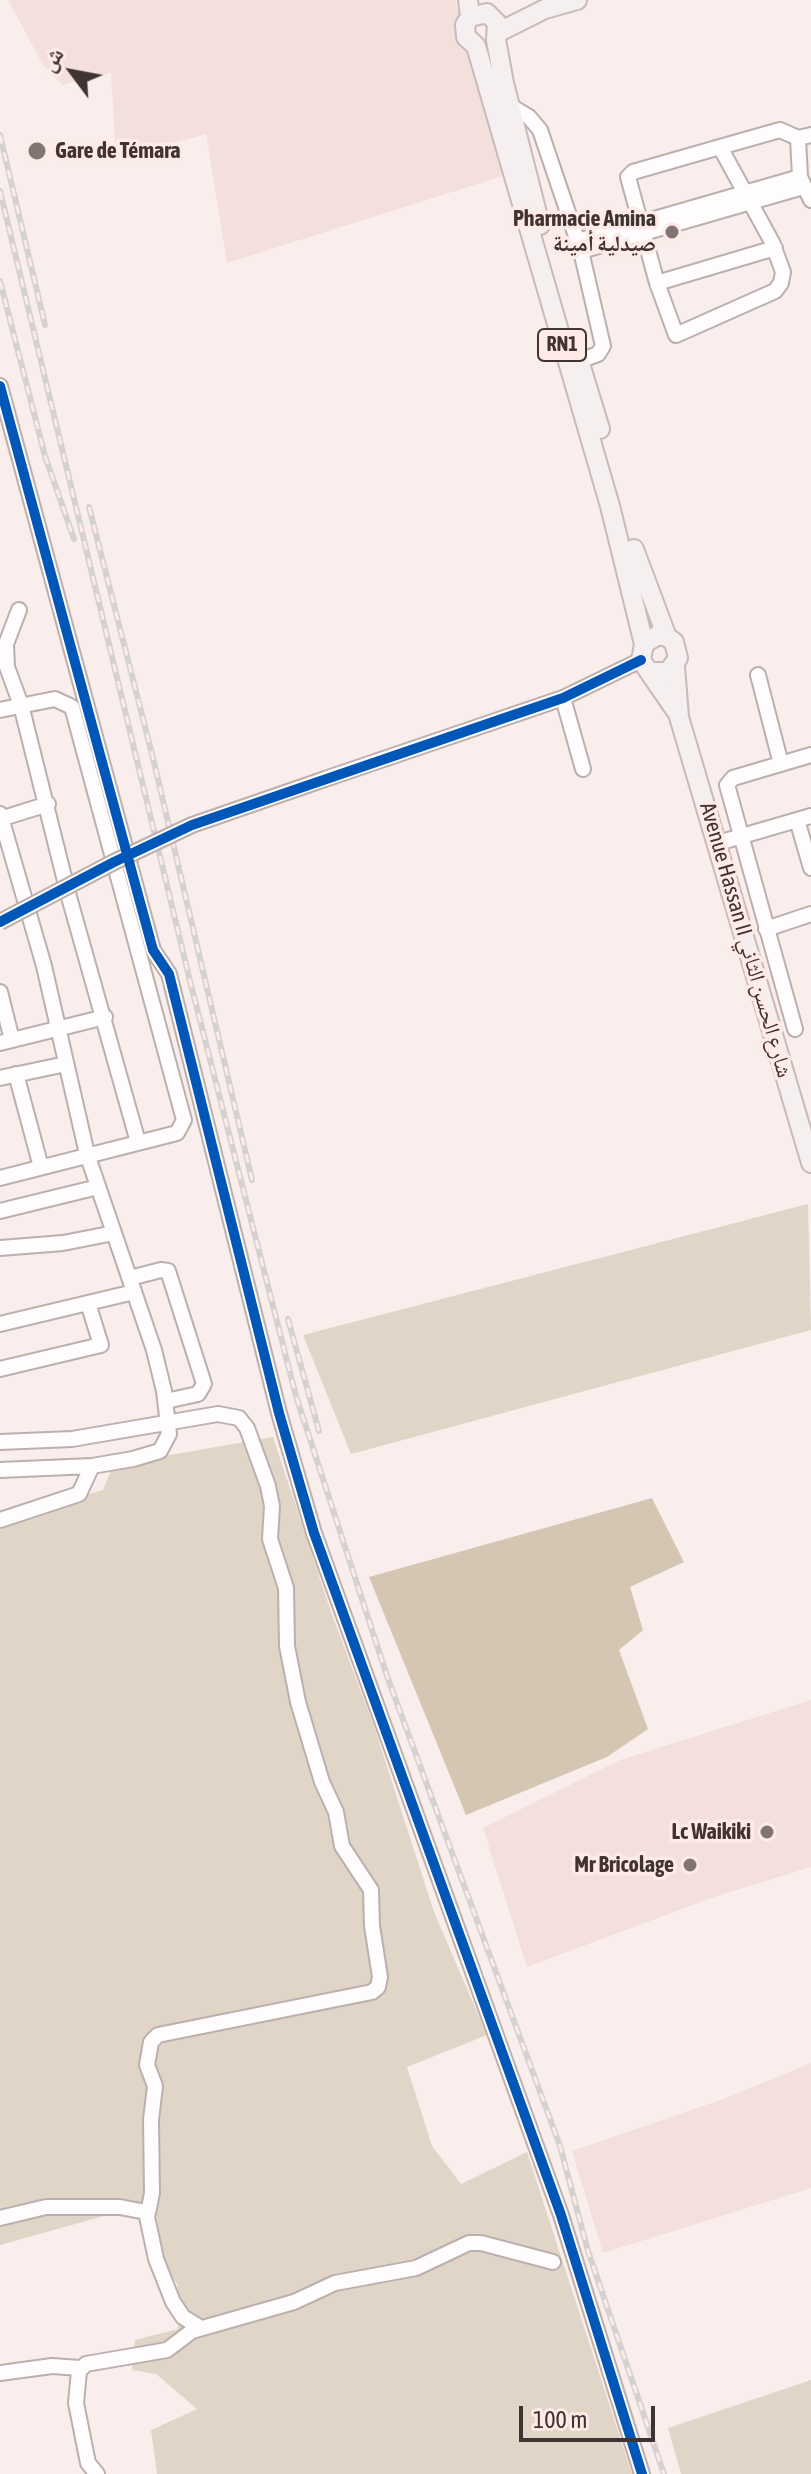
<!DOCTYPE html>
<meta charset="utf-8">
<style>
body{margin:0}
#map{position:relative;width:811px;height:2474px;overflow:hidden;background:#f9eeec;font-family:"Asap Condensed","Noto Naskh Arabic",sans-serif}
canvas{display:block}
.north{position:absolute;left:32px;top:32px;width:80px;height:80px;-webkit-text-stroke:6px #feeae7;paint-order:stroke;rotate:302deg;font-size:22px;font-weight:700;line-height:32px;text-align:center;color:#403432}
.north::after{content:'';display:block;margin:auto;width:28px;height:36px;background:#403432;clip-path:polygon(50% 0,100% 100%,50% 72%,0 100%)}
.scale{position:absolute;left:519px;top:2406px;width:136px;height:36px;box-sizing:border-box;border:4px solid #403432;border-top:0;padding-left:10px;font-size:24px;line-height:28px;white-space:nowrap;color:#403432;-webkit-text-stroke:6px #feeae7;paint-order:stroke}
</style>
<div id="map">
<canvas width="811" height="2474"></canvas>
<div class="north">ش</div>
<div class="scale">100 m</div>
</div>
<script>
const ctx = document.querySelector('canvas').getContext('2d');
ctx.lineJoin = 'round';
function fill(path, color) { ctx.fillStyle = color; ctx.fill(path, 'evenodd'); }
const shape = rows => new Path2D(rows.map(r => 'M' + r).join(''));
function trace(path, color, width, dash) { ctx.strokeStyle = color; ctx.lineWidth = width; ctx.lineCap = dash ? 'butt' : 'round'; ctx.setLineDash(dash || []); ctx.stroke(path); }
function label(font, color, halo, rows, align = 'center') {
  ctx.font = font + ' "Asap Condensed","Noto Naskh Arabic",sans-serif'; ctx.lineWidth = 7; ctx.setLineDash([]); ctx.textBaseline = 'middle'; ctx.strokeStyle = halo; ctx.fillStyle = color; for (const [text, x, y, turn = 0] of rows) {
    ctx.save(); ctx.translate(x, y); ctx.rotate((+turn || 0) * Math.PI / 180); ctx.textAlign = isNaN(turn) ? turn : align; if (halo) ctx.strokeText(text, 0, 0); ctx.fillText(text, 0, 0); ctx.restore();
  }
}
const built = shape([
 [8,0,455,0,503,176,227,263,206,134,116,159,111,73,62,85,43,65],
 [811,1700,811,1867,714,1897,527,1967,483,1828,620,1760],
 [811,2063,811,2188,603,2253,572,2151,726,2098]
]);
const green = shape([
 [808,1204,811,1330,351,1454,303,1335],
 [273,1437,331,1612,374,1726,434,1912,487,2035,407,2067,432,2146,461,2184,527,2152,632,2474,157,2474,151,2430,197,2409,156,2374,132,2370,135,2340,178,2329,177,2284,164,2262,154,2202,0,2245,0,1519,103,1490,113,1465],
 [811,2380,811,2474,681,2474,668,2428]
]);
const forest = shape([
 [652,1498,684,1562,630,1587,643,1630,619,1650,648,1729,607,1757,466,1815,369,1577]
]);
const minor = shape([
 [509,105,529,117,540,130,581,251,603,346,598,354,579,361],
 [798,138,800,177,811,200],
 [720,147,772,242,783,272,781,283,775,291,676,335,657,283,628,177,633,172,720,147,780,130,798,138,811,135],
 [578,241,800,177],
 [581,251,803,187],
 [657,283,775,248],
 [0,386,153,950,169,974,279,1413,314,1533,561,2215,642,2474],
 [19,610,6,644,7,667,21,705,69,897,138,1142],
 [758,675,781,764],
 [563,698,583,769],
 [0,710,55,699,72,707,184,1120,177,1133,0,1178],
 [325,779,563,698,641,660],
 [0,814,44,966,87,1154,154,1350,164,1391,169,1434,160,1451,133,1459,92,1466,0,1470],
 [0,819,48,804],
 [797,820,811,868],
 [718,843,811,816],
 [766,929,811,914],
 [0,992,12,1040],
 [795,1029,727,785,733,778,811,755],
 [0,1043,105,1017],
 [16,1074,41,1167],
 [0,1078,66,1064],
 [0,1211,98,1187],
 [0,1248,63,1243,114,1233],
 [130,1278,161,1270,168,1271,204,1384,198,1394,166,1401],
 [0,1324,134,1292],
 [0,1369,101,1345,88,1303],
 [0,1442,72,1439,218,1414,239,1418,247,1428,268,1486,272,1506,270,1539,286,1588,287,1646,298,1702,322,1782,336,1812,342,1846,371,1890,372,1926,380,1977,378,1987,372,1992,158,2035,151,2042,147,2065,155,2086,151,2120,152,2193,148,2213],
 [0,1520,79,1494,92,1466],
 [0,2218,46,2207,120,2207,146,2212,156,2259,173,2302,183,2317,201,2328],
 [0,2373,52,2366,80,2368],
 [97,2474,88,2463,76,2403,79,2371,86,2364,167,2350,192,2331,294,2302,335,2283,416,2268,469,2243,481,2243,553,2262]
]);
const major = shape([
 [468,0,470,17,465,25,466,37,476,46,610,506,644,644],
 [470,17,487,13,497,23,496,40,504,83,540,225],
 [499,32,545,9,577,0],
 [577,354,600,429],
 [634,549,667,637],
 [675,666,679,717,811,1163],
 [652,672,668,672,678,658,674,642,667,637,658,635,644,644,641,660,676,711]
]);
const rail = shape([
 [0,135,45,325],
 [0,191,190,981,296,1396,387,1676,560,2146,588,2251,664,2474],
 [0,281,45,456,74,539],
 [89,507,153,758,252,1180],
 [288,1319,319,1431]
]);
const minorBridge = shape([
 [0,922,114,862,192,825,325,779]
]);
const cycleway = shape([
 [0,386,153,950,169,974,279,1413,314,1533,561,2215,642,2474],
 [0,922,114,862,192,825,563,698,641,660]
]);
const markers = [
 [37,151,10,"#817573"],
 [672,232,8,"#817573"],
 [767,1832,8,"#817573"],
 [690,1865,8,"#817573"]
];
const shields = [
 [562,345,48]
];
const shieldNames = [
 ["RN1",562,345]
];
const poiNames = [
 ["Gare de Témara",55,151,"left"],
 ["Pharmacie Amina",656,219],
 ["صيدلية أمينة",656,244],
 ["Lc Waikiki",751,1832],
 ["Mr Bricolage",674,1865]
];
const streetNames = [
 ["Avenue Hassan II شارع الحسن الثاني",746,940,74]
];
fill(built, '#f3e0dd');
fill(green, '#e1d5c8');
fill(forest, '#d5c6b3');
trace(minor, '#bbb0ae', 18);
trace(major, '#c9b9ba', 22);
trace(minor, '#fefcfc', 14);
trace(major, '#f6eff0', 18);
trace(rail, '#d4d1d0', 6);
trace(rail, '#feeae7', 3, [9]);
trace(minorBridge, '#bbb0ae', 18, []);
trace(minorBridge, '#fefcfc', 14);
trace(cycleway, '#0057b8', 10);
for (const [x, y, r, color] of markers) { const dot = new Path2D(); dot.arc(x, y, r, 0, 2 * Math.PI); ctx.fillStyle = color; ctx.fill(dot); trace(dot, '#feeae7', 3); }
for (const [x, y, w] of shields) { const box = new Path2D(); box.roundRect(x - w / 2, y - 16, w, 32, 6); ctx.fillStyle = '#feeae7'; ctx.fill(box); trace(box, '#403432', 2); }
label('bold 20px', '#403432', null, shieldNames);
label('bold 22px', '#403432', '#feeae7', poiNames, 'right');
label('22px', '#403432', '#feeae7', streetNames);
</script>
